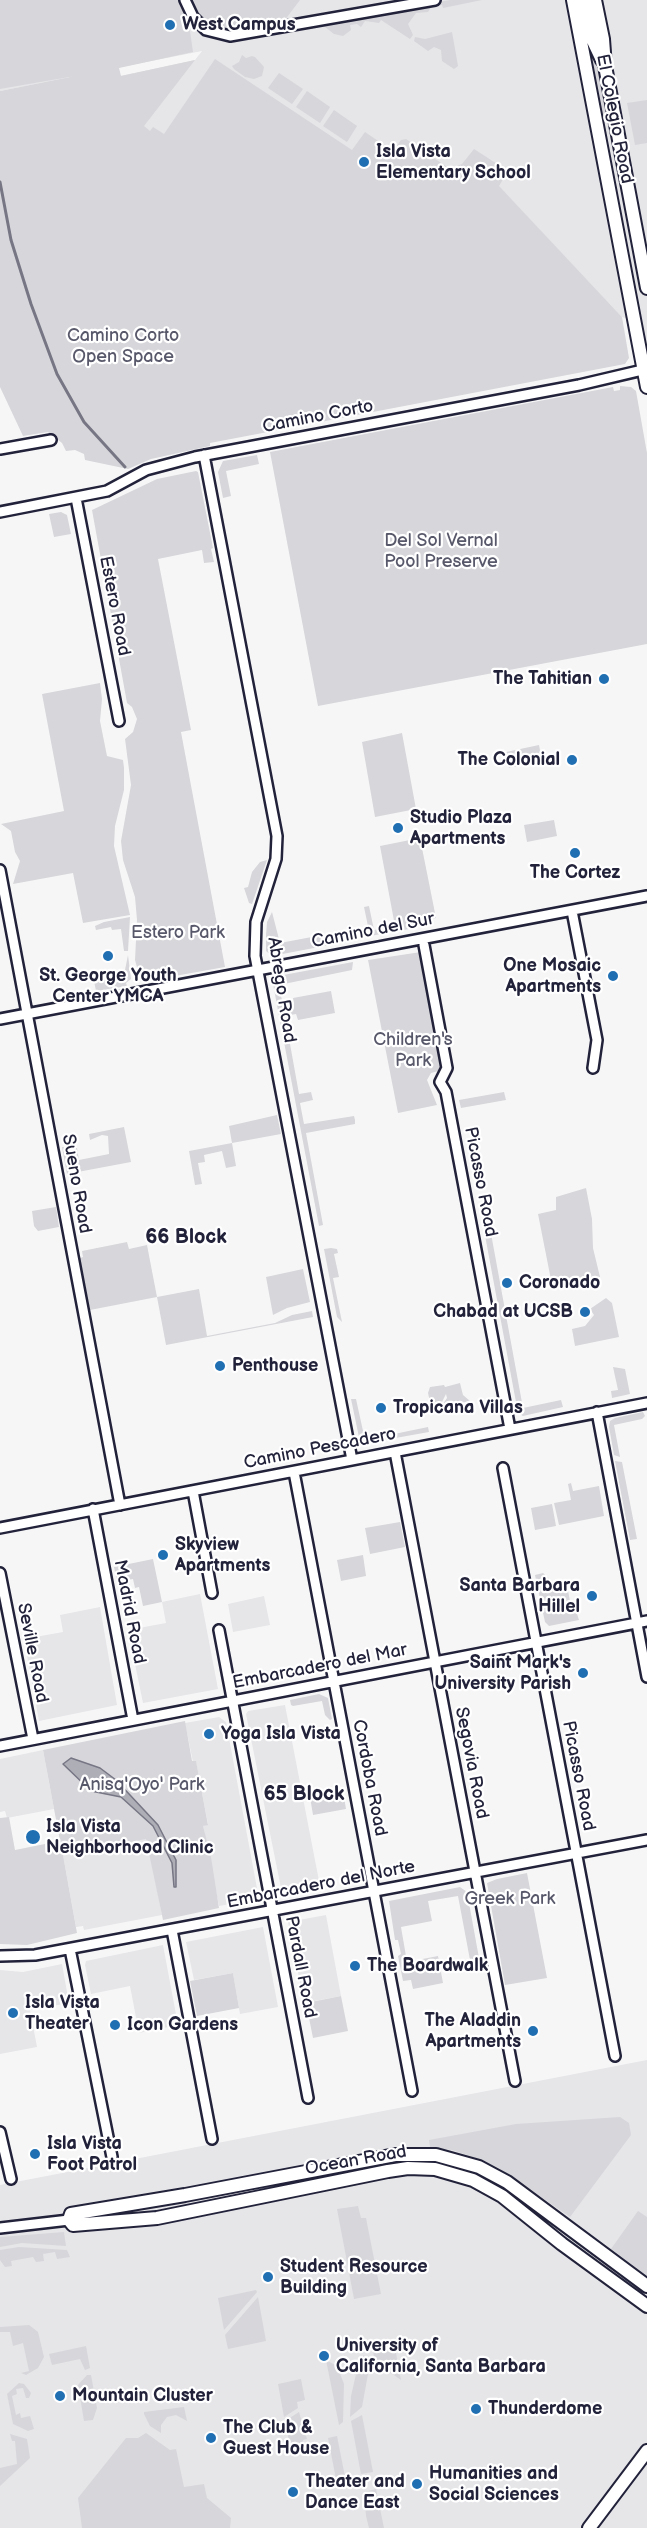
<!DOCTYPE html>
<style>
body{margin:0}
canvas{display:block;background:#f6f6f7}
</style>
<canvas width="647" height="2528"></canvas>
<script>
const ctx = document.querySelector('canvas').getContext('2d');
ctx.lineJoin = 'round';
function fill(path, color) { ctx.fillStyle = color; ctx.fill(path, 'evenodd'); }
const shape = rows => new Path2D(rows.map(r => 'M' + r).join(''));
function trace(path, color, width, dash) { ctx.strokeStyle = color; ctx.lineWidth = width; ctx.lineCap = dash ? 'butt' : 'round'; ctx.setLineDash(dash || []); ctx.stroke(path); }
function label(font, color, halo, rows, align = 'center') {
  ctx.font = font + ' "Balsamiq Sans",sans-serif'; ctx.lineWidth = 4.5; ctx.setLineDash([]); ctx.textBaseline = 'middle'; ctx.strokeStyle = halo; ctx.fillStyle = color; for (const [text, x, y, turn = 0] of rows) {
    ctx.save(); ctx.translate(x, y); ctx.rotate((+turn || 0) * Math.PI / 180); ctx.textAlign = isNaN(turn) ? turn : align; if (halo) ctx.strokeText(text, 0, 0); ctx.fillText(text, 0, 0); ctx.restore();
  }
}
const built = shape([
 [0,0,647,0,647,357,636,321,622,317,484,171,150,236,120,76,195,60,202,51,0,91],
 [200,1594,218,1689,143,1703,128,1630,166,1623,162,1602],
 [264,1596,270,1625,233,1632,228,1604],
 [100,1607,117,1705,39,1721,24,1639,63,1632,60,1615],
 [285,1705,320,1886,282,1893,246,1714,248,1711],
 [219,1717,226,1722,259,1899,219,1906,203,1826,208,1824,196,1762,193,1762,185,1723],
 [43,1750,54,1809,7,1818,5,1811,0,1812,0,1759],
 [147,1838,162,1915,84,1930,83,1926,76,1927,63,1855],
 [326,1915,341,1996,304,2003,288,1922],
 [263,1927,278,2007,240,2014,233,1973,194,1980,186,1942],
 [163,1945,178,2025,139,2033,130,1986,91,1994,85,1965,86,1961],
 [62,1964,69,2003,30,2010,37,2047,0,2054,0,1970,23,1972],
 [647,2060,647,2528,0,2528,0,2185]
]);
const green = shape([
 [0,0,181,0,188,17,193,52,119,68,121,76,195,60,144,126,150,131,153,127,164,134,215,59,352,150,365,132,393,151,401,140,406,139,450,169,462,164,474,149,508,171,499,186,622,317,629,358,625,364,210,443,210,446,151,459,128,469,85,460,84,454,75,450,66,451,62,443,48,432,23,436,0,387,0,91,75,76,0,89],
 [188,0,300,0,281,25,231,33,218,31,207,25,198,18],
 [450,0,482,0,443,8,442,5,431,7,428,12,416,13,408,24,413,35,410,39,381,20,379,23,365,21,361,27,357,24,350,25,351,30,343,36,334,34,320,23],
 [579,0,599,65,605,102,606,122,601,110],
 [452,32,458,66,454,69,442,61,441,50,434,47,428,51,414,41,415,37,425,39],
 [242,55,246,58,252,56,255,57,264,67,262,76,254,79,245,77,234,69,232,66,239,62],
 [279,73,303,89,292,104,268,88],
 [307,91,330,107,320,123,296,107],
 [647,100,647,143,635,145,627,103],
 [334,110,357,126,347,142,323,126],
 [620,386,631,387,636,391,647,453,647,644,318,706,270,452,613,387,614,391,620,390],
 [257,455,259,464,226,471,231,496,223,498,218,472,223,461],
 [196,471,198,472,213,548,211,549,214,562,204,563,202,550,158,559,191,730,181,732,225,967,141,982,135,960,137,920,135,897,123,860,121,841,131,785,125,739,133,732,137,719,132,707,127,703,92,510,157,479],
 [61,512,67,515,71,534,54,537,49,514],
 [100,683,102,699,100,721,107,756,123,760,124,768,124,790,115,826,114,846,130,915,83,923,73,873,13,884,20,861,15,852,11,831,1,824,64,811,42,694],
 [402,733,416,809,375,817,362,742],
 [539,745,542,761,509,768,506,752],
 [554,820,557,836,527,842,524,825],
 [420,838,436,918,408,924,409,929,370,936,364,907,369,906,374,930,395,926,380,846],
 [267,860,252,904,249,903,244,888,248,887,252,872,260,862],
 [272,912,280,943,354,929,356,940,272,956,266,951,266,935,267,922],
 [130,917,128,951,124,951,121,929,112,930,111,927,96,930,95,926,104,922],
 [421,952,442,1070,431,1073,427,1080,437,1105,398,1113,368,960],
 [128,955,131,979,126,983,127,986,96,991,93,976,109,973,124,975],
 [353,962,352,970,279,985,283,1006,294,1004,293,998,331,991,335,1013,298,1020,296,1014,285,1016,299,1094,311,1092,313,1100,300,1103,304,1124,354,1116,355,1120,355,1124,306,1133,323,1225,319,1226,273,984,278,976],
 [504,1092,506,1100,461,1108,459,1100],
 [277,1115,281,1134,232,1143,236,1166,226,1168,222,1151,204,1155,205,1162,198,1163,202,1184,195,1185,189,1151,232,1143,229,1126],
 [124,1127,131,1162,67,1174,62,1147,77,1148,79,1160,109,1154,108,1136,102,1135,90,1140,89,1134],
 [586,1188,592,1219,593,1248,600,1277,594,1283,553,1290,538,1214,556,1210,556,1197],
 [56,1207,59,1227,38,1231,34,1226,32,1211],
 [490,1228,523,1408,561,1400,563,1407,523,1416,518,1413,484,1230],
 [127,1242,129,1249,147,1245,157,1297,199,1289,207,1336,275,1323,292,1315,312,1311,313,1317,166,1345,157,1297,90,1310,80,1258,83,1257,82,1251],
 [331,1248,337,1249,338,1253,334,1254,339,1277,333,1278,342,1322,337,1317,324,1249],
 [303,1269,310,1302,287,1308,273,1315,266,1277],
 [606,1298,612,1303,619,1337,575,1346,572,1329,585,1326,594,1315,590,1309],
 [613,1367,625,1369,630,1394,612,1398,611,1391,618,1390],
 [460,1383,463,1395,470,1401,445,1406,443,1404,447,1398,446,1394,442,1402,434,1404,430,1402,428,1393,430,1387,444,1385,445,1387],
 [351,1399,356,1399,365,1440,428,1427,429,1432,362,1444,360,1442],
 [643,1412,645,1416,642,1419,614,1425,620,1457,614,1455,609,1427,610,1421,615,1418],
 [615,1461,622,1462,637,1539,630,1540],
 [571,1483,573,1491,599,1486,604,1516,559,1525,554,1503,571,1500,568,1484],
 [552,1504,556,1526,535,1530,531,1508],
 [400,1522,405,1547,370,1554,365,1528],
 [363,1555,366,1576,341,1581,337,1560],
 [153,1559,162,1602,143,1606,139,1587,135,1588,133,1579,117,1582,114,1567],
 [543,1573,553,1582,566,1580,570,1601,573,1601,579,1620,549,1626,545,1622,535,1575],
 [319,1694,328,1698,332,1719,330,1720,325,1715,322,1701,293,1706,291,1705,290,1700],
 [185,1721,192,1761,196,1761,208,1825,203,1826,211,1857,219,1908,163,1920,146,1839,63,1855,77,1933,27,1945,0,1944,0,1818,9,1817,15,1850,60,1841,43,1750],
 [343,1791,346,1809,313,1815,310,1797],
 [527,1873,547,1978,505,1985,487,1883,497,1879],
 [460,1887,467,1892,479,1958,470,1960,458,1896,428,1901,432,1921,401,1927,407,1962,438,1956,443,1983,413,1989,411,1980,403,1981,398,1956,401,1954,398,1940,395,1940,389,1901],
 [233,1973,239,2008,197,2016,190,1981],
 [341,1996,348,2031,313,2038,306,2003],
 [620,2117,629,2123,631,2135,570,2217,499,2168,479,2159,452,2150,430,2147,429,2140,516,2124],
 [358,2206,361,2218,366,2218,381,2294,354,2299,337,2209],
 [638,2211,647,2217,647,2276,611,2249],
 [64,2232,66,2246,22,2243,0,2247,0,2237],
 [19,2247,67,2250,70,2257,57,2259,55,2252,43,2254,44,2261,36,2262,33,2257,11,2261,12,2266,5,2267,0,2260,0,2250],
 [256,2290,257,2292,224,2330,218,2298],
 [258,2297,266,2341,228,2349,225,2335],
 [29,2325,38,2332,44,2357,38,2368,26,2375,21,2373,29,2371,23,2343,13,2346,10,2332,0,2332,0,2327],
 [86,2346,90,2368,85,2370,80,2359,52,2365,49,2354],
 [379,2350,396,2353,401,2380,375,2362,373,2351],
 [364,2355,368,2374,362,2407,350,2417,351,2396,359,2361],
 [326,2360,337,2366,344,2384,343,2422,339,2425],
 [87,2375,91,2375,97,2408,93,2420,84,2421,78,2385],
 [301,2379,305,2400,297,2402,298,2408,284,2417,278,2384],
 [19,2383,24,2384,31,2393,29,2398,26,2398,23,2388,16,2389,17,2394,12,2396,16,2415,20,2413,21,2418,30,2416,34,2429,28,2431,13,2424,7,2394],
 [184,2407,187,2421,176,2415,167,2417,161,2425,161,2433,150,2426,144,2414,144,2412],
 [299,2412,307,2439,303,2440,303,2444,290,2446,285,2421],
 [362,2415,373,2472,361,2474,351,2421],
 [146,2433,170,2450,176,2449,184,2487,204,2484,207,2498,231,2518,230,2528,82,2528,78,2498,126,2438,138,2438],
 [10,2434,27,2439,30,2458,0,2486,0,2468,17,2464,15,2441,12,2441],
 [337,2436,345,2477,336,2479,328,2438],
 [376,2489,384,2528,369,2528,366,2516,364,2492]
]);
const water = shape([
 [71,1758,100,1768,116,1780,158,1825,176,1860,176,1887,174,1887,172,1863,153,1826,121,1797,91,1791,63,1764,71,1758]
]);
const stream = shape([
 [0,182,11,240,31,304,57,374,84,422,125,467]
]);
const street = shape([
 [185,0,193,17,206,30,230,36,435,0],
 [0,449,51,440],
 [204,455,277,836,276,859,256,922,255,956,352,1460],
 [76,498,119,721],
 [0,512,107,491,146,470,195,457,579,385,647,369],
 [0,870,120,1505],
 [572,911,597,1040,593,1068],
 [424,945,447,1068,440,1082,446,1092,510,1429],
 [0,1019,647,896],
 [597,1412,647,1677],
 [395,1452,515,2081],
 [503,1468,615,2056],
 [294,1472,412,2091],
 [193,1491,212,1593],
 [93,1509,133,1720],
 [0,1528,647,1403],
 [0,1573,33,1739],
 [219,1630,308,2098],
 [0,1746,647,1621],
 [172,1930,212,2139],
 [70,1949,112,2157],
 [0,1956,35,1955,647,1840],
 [0,2132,11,2179],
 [0,2228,69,2220]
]);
const secondary = shape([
 [573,0,647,387],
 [585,0,593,41,602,60],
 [595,0,603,39,605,66,647,288],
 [647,2286,507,2182,479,2167,436,2155,395,2155,185,2195,71,2214,69,2220,73,2225,157,2218,388,2171,408,2168,435,2169,473,2180,502,2196,562,2244,647,2306],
 [589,2528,647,2451]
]);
const markers = [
 [170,25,6,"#1f6fb2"],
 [364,162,6,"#1f6fb2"],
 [604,679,6,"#1f6fb2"],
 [572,760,6,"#1f6fb2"],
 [398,828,6,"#1f6fb2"],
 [575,853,6,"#1f6fb2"],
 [108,956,6,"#1f6fb2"],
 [613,976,6,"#1f6fb2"],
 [507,1283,6,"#1f6fb2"],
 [585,1312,6,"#1f6fb2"],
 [220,1366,6,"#1f6fb2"],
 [381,1408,6,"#1f6fb2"],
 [163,1555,6,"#1f6fb2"],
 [592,1596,6,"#1f6fb2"],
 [583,1673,6,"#1f6fb2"],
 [209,1734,6,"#1f6fb2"],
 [33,1837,8,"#1f6fb2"],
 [355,1966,6,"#1f6fb2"],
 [13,2013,6,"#1f6fb2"],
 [115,2025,6,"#1f6fb2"],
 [533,2031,6,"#1f6fb2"],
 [35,2154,6,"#1f6fb2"],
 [268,2277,6,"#1f6fb2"],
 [324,2356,6,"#1f6fb2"],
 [60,2396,6,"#1f6fb2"],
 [476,2409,6,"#1f6fb2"],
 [211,2438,6,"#1f6fb2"],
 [417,2484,6,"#1f6fb2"],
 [293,2492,6,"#1f6fb2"]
];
const poiNames = [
 ["West Campus",182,25],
 ["Isla Vista",376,152],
 ["Elementary School",376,173],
 ["The Tahitian",592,679,"right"],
 ["The Colonial",560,760,"right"],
 ["Studio Plaza",410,818],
 ["Apartments",410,839],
 ["The Cortez",575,873,"center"],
 ["One Mosaic",601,966,"right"],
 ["Apartments",601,987,"right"],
 ["St. George Youth",108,976,"center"],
 ["Center YMCA",108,997,"center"],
 ["Coronado",519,1283],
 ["Chabad at UCSB",573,1312,"right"],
 ["Penthouse",232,1366],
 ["Tropicana Villas",393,1408],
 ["Skyview",175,1545],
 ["Apartments",175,1566],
 ["Santa Barbara",580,1586,"right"],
 ["Hillel",580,1607,"right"],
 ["Saint Mark's",571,1663,"right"],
 ["University Parish",571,1684,"right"],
 ["Yoga Isla Vista",221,1734],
 ["Isla Vista",46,1827],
 ["Neighborhood Clinic",46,1848],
 ["The Boardwalk",367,1966],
 ["Isla Vista",25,2003],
 ["Theater",25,2024],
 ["The Aladdin",521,2021,"right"],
 ["Apartments",521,2042,"right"],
 ["Icon Gardens",127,2025],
 ["Isla Vista",47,2144],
 ["Foot Patrol",47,2165],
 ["Student Resource",280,2267],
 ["Building",280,2288],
 ["University of",336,2346],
 ["California, Santa Barbara",336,2367],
 ["Mountain Cluster",72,2396],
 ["Thunderdome",488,2409],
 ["The Club &",223,2428],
 ["Guest House",223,2449],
 ["Humanities and",429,2474],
 ["Social Sciences",429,2495],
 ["Theater and",305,2482],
 ["Dance East",305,2503]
];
const streetNames = [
 ["El Colegio Road",614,119,79],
 ["Camino Corto",318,417,-11],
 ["Estero Road",114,606,79],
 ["Camino del Sur",373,931,-11],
 ["Abrego Road",281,990,81],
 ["Picasso Road",480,1182,79],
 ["Sueno Road",76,1184,80],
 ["Camino Pescadero",320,1449,-11],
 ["Madrid Road",129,1612,79],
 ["Seville Road",32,1653,79],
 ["Embarcadero del Mar",320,1667,-11],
 ["Segovia Road",471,1763,79],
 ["Picasso Road",578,1776,79],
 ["Cordoba Road",369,1778,79],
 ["Embarcadero del Norte",321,1885,-11],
 ["Pardall Road",300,1967,79],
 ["Ocean Road",356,2161,-10]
];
const parkNames = [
 ["Camino Corto",123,336],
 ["Open Space",123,357],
 ["Del Sol Vernal",441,541],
 ["Pool Preserve",441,562],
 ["Estero Park",178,933],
 ["Children's",413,1040],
 ["Park",413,1061],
 ["Anisq'Oyo' Park",142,1785],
 ["Greek Park",510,1899]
];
const neighbourhoodNames = [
 ["66 Block",186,1238],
 ["65 Block",304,1795]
];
fill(built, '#e6e6e9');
fill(green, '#d7d7db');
fill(water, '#aeaeb7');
trace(water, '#767685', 1.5);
trace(stream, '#767685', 3);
trace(street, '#22223b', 14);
trace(secondary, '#22223b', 16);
trace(street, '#fff', 9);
trace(secondary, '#fff', 12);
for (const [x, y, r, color] of markers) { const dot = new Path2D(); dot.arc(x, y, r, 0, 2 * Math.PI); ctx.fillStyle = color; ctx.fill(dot); trace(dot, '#fff', 2); }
label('bold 18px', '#22223b', '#fff', poiNames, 'left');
label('18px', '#22223b', '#fff', streetNames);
label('18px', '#58586b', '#fff', parkNames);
label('bold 20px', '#22223b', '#fff', neighbourhoodNames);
</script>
